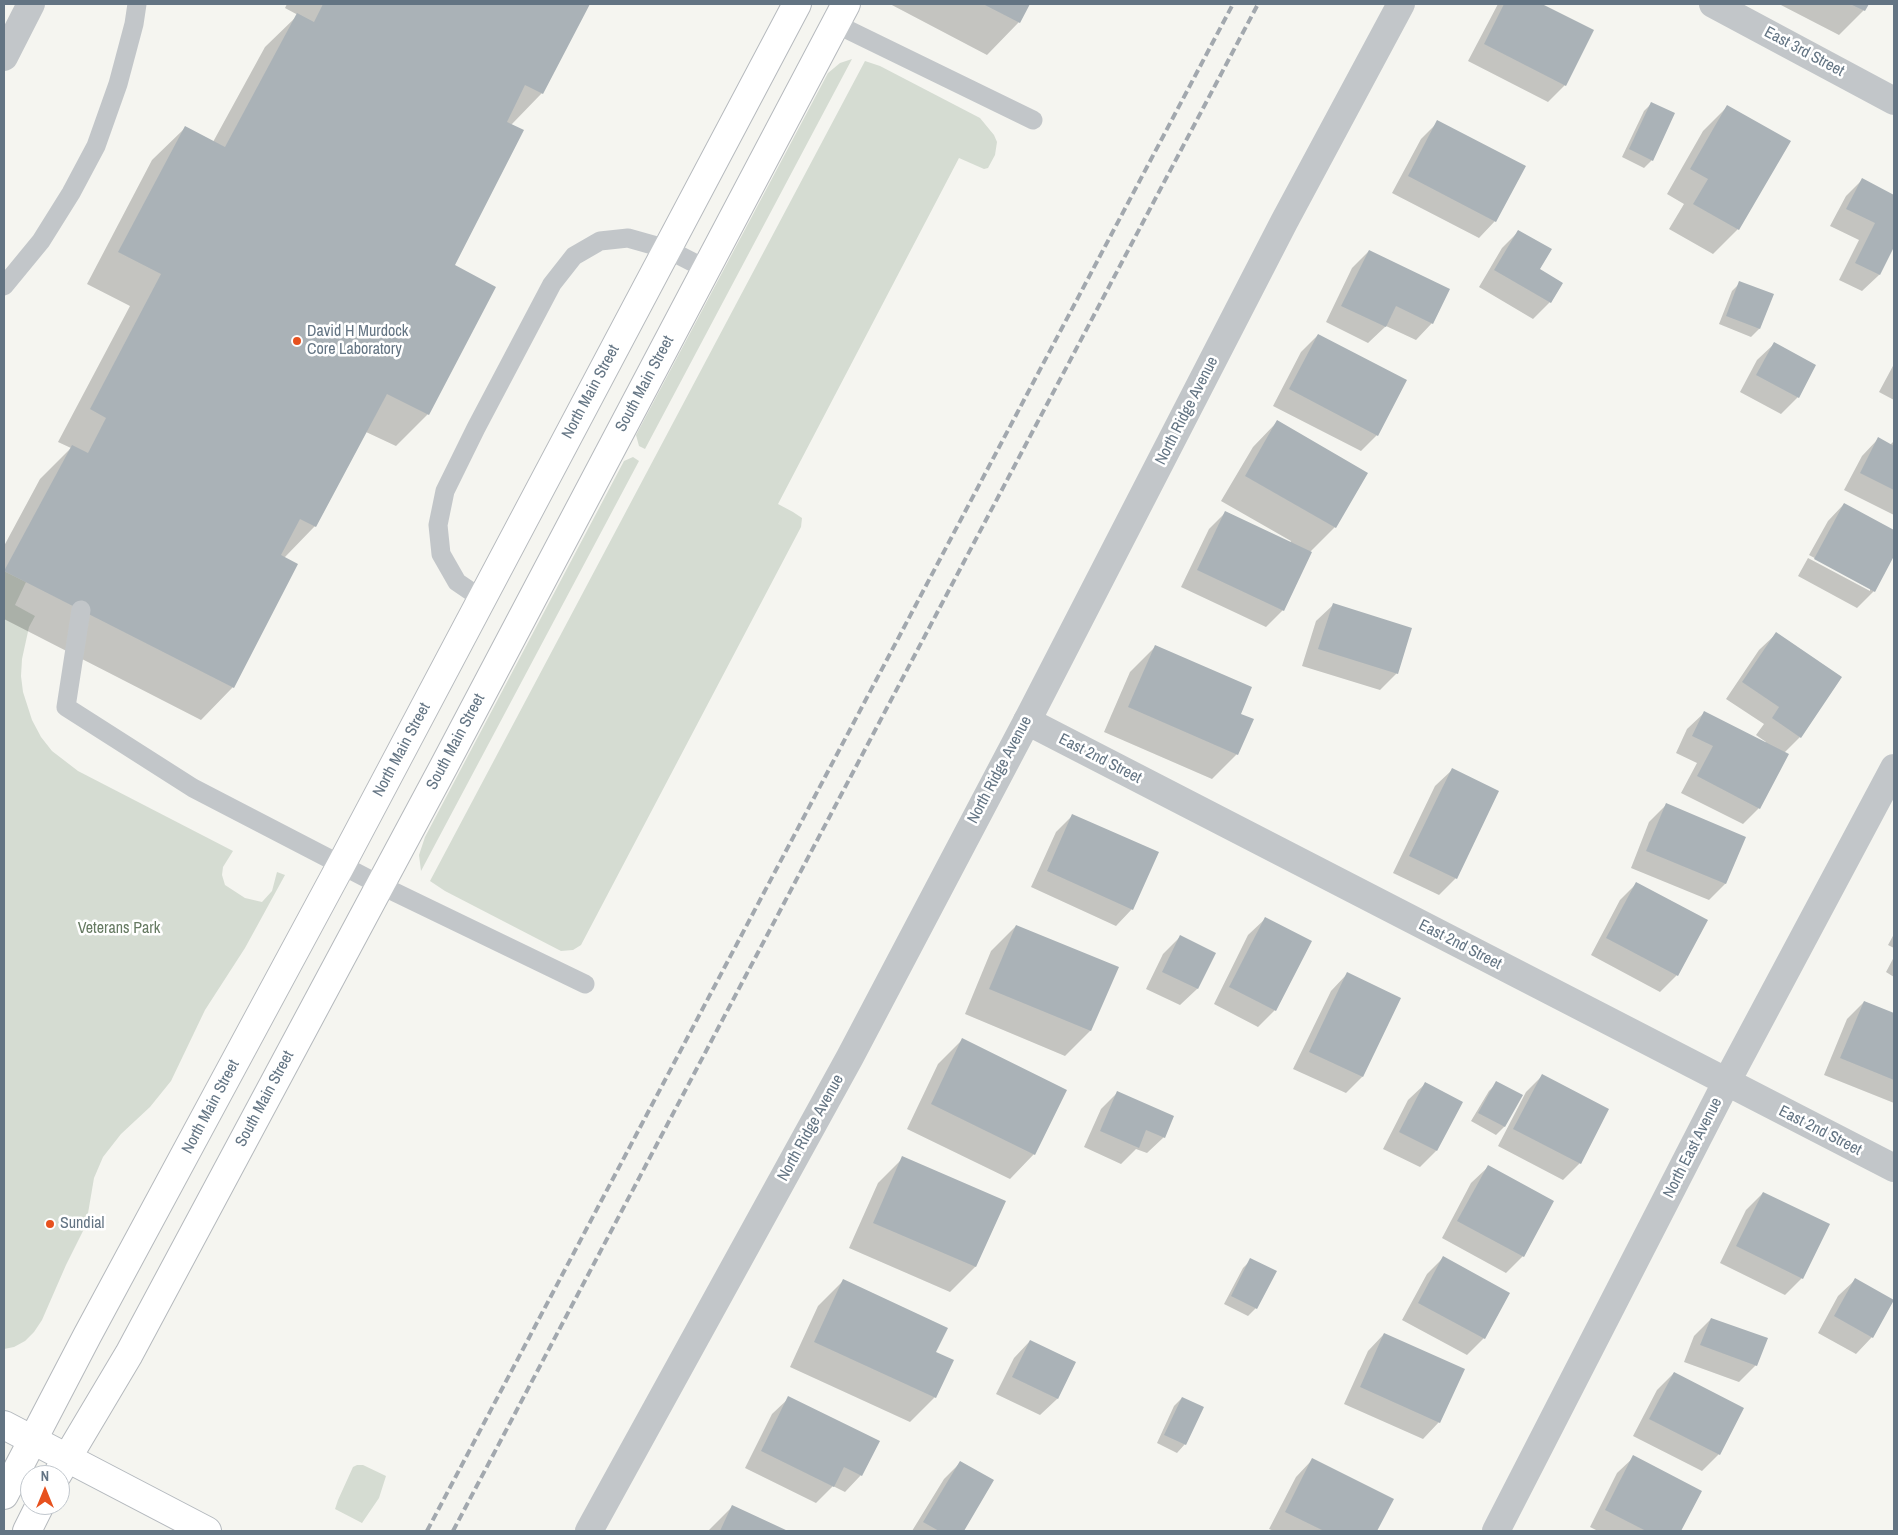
<!DOCTYPE html>
<style>
body{margin:0}
#map{position:relative;width:1898px;height:1535px;overflow:hidden;background:#f5f5f0;font-family:"Archivo Narrow",sans-serif}
canvas{display:block}
.frame{position:absolute;inset:0;border:5px solid #637483;pointer-events:none}
.north{position:absolute;left:20px;top:1465px;width:50px;height:50px;box-sizing:border-box;background:#fff;border:1px solid #c1c7cd;border-radius:50%;rotate:0deg;font-size:14px;font-weight:700;line-height:20px;text-align:center;color:#637483}
.north::after{content:'';display:block;margin:auto;width:18px;height:22px;background:#e7511e;clip-path:polygon(50% 0,100% 100%,50% 72%,0 100%)}
</style>
<div id="map">
<canvas width="1898" height="1535"></canvas>
<div class="frame"></div>
<div class="north">N</div>
</div>
<script>
const ctx = document.querySelector('canvas').getContext('2d');
ctx.lineJoin = 'round';
function fill(path, color) { ctx.fillStyle = color; ctx.fill(path, 'evenodd'); }
const shape = rows => new Path2D(rows.map(r => 'M' + r).join(''));
function trace(path, color, width, dash) { ctx.strokeStyle = color; ctx.lineWidth = width; ctx.lineCap = dash ? 'butt' : 'round'; ctx.setLineDash(dash || []); ctx.stroke(path); }
function label(font, color, halo, rows, align = 'center') {
  ctx.font = font + ' "Archivo Narrow",sans-serif'; ctx.lineWidth = 5; ctx.setLineDash([]); ctx.textBaseline = 'middle'; ctx.strokeStyle = halo; ctx.fillStyle = color; for (const [text, x, y, turn = 0] of rows) {
    ctx.save(); ctx.translate(x, y); ctx.rotate((+turn || 0) * Math.PI / 180); ctx.textAlign = isNaN(turn) ? turn : align; if (halo) ctx.strokeText(text, 0, 0); ctx.fillText(text, 0, 0); ctx.restore();
  }
}
const green = shape([
 [852,59,645,449,639,446,636,435,828,73,840,63],
 [865,61,880,66,980,118,994,135,997,142,995,155,988,168,984,169,959,158,778,504,793,512,802,518,801,527,581,945,573,950,561,951,445,891,430,881],
 [633,457,639,461,421,871,419,855,425,837,624,461],
 [4,571,26,582,15,605,35,616,29,627,22,659,21,676,23,692,32,720,41,737,52,751,78,771,233,851,223,867,222,875,225,885,245,898,262,902,272,891,277,872,285,875,245,948,205,1010,171,1081,150,1107,121,1134,103,1157,94,1178,86,1225,66,1265,42,1320,34,1332,25,1341,14,1347,4,1349],
 [357,1465,363,1465,386,1476,379,1498,362,1523,335,1509,338,1500,353,1467]
]);
const shadow = shape([
 [287,4,589,4,542,93,511,125,453,266,428,414,396,446,366,432,315,526,284,558,233,687,201,720,4,619,4,546,40,479,71,448,58,442,130,306,87,284,152,160,185,128,213,142,265,47,298,15,285,8],
 [890,4,1029,4,1019,22,987,55],
 [1498,4,1539,4,1592,31,1565,85,1548,102,1468,61],
 [1779,4,1867,4,1864,10,1839,35],
 [1652,103,1652,160,1644,168,1622,157,1644,111],
 [1728,106,1738,229,1713,254,1669,229,1684,204,1667,194,1703,131],
 [1438,122,1495,221,1479,238,1392,193,1421,139],
 [1862,180,1894,196,1894,245,1879,275,1862,291,1839,280,1859,240,1830,226,1846,196],
 [1519,231,1538,270,1550,302,1533,319,1479,287,1502,248],
 [1369,251,1432,323,1416,340,1386,326,1368,343,1326,322,1352,268],
 [1740,283,1772,295,1759,329,1751,337,1719,324,1732,291],
 [1318,335,1377,435,1361,451,1273,406,1301,352],
 [1774,344,1798,397,1781,414,1740,392,1757,360],
 [1894,364,1894,400,1879,392],
 [1277,422,1335,527,1310,552,1283,610,1266,627,1181,587,1209,529,1226,512,1290,543,1291,541,1221,501,1253,447],
 [1878,439,1890,445,1894,441,1894,515,1844,490,1862,456],
 [1844,504,1894,531,1894,553,1874,591,1857,608,1798,576,1808,558,1870,591,1870,588,1809,555,1828,521],
 [1333,605,1397,673,1380,690,1302,666,1316,621],
 [1776,634,1841,677,1800,737,1784,753,1759,808,1743,824,1681,793,1697,763,1676,753,1687,729,1704,713,1765,743,1766,742,1756,735,1764,724,1726,699,1759,650],
 [1155,647,1237,754,1212,779,1104,732,1130,672],
 [1452,770,1456,878,1439,895,1393,873,1435,786],
 [1666,805,1744,837,1725,884,1709,900,1631,868,1649,822],
 [1073,815,1132,909,1116,926,1031,887,1056,832],
 [1636,884,1677,975,1660,992,1591,955,1620,900],
 [1265,919,1275,1010,1258,1027,1214,1004,1248,935],
 [1016,926,1117,968,1090,1031,1065,1056,965,1014,991,951],
 [1894,934,1894,948,1888,945],
 [1180,937,1214,954,1197,989,1180,1005,1146,989,1163,954],
 [1894,957,1894,977,1886,972],
 [1347,974,1362,1077,1346,1093,1293,1069,1331,991],
 [1864,1002,1894,1015,1894,1103,1824,1075,1847,1019],
 [963,1039,1034,1154,1010,1179,907,1129,938,1064],
 [1542,1076,1580,1163,1563,1180,1498,1146,1526,1092],
 [1497,1083,1521,1096,1504,1127,1496,1135,1471,1121,1489,1091],
 [1425,1084,1436,1151,1420,1167,1383,1149,1408,1100],
 [1117,1093,1164,1137,1147,1153,1136,1149,1121,1164,1084,1147,1101,1109],
 [903,1158,1004,1202,975,1267,950,1292,849,1248,878,1183],
 [1488,1167,1523,1256,1506,1273,1442,1238,1471,1183],
 [1763,1193,1802,1278,1785,1295,1720,1263,1746,1210],
 [1443,1258,1484,1338,1467,1355,1402,1320,1427,1274],
 [1251,1260,1256,1308,1248,1316,1224,1304,1243,1268],
 [1855,1280,1872,1337,1856,1354,1818,1333,1838,1296],
 [843,1281,935,1353,935,1397,910,1422,790,1367,818,1306],
 [1711,1319,1756,1365,1739,1382,1684,1362,1694,1336],
 [1384,1334,1439,1422,1423,1439,1344,1404,1368,1351],
 [1030,1341,1075,1362,1057,1399,1040,1415,996,1394,1014,1358],
 [1674,1373,1742,1409,1719,1454,1702,1471,1633,1436,1657,1390],
 [789,1398,861,1475,845,1492,833,1486,816,1503,745,1468,772,1414],
 [1182,1398,1185,1444,1177,1453,1157,1443,1174,1406],
 [1634,1457,1701,1492,1680,1531,1598,1531,1590,1527,1617,1473],
 [1312,1460,1392,1499,1376,1531,1274,1531,1269,1529,1296,1477],
 [961,1462,992,1481,962,1531,912,1531,944,1479],
 [732,1507,785,1531,708,1531]
]);
const building = shape([
 [323,4,590,4,543,94,525,85,507,122,524,130,455,265,496,287,429,415,387,394,316,527,300,519,281,555,298,564,234,688,4,571,72,445,88,453,106,418,90,409,161,274,118,252,185,126,225,147,297,13,314,22],
 [983,4,1030,4,1020,23],
 [1504,4,1542,4,1594,30,1566,86,1484,44],
 [1850,4,1869,4,1865,11],
 [1651,102,1675,113,1653,161,1629,149],
 [1727,105,1791,141,1739,230,1693,204,1708,179,1690,169],
 [1437,120,1526,166,1496,222,1408,176],
 [1862,178,1894,195,1894,247,1880,275,1855,263,1875,223,1846,209],
 [1518,230,1552,249,1540,269,1563,283,1551,303,1494,270],
 [1369,250,1450,289,1433,324,1396,306,1386,327,1341,306],
 [1739,281,1774,294,1760,329,1726,316],
 [1318,334,1407,380,1378,436,1289,389],
 [1774,342,1816,365,1799,398,1756,375],
 [1277,420,1368,473,1336,528,1245,476],
 [1878,437,1894,446,1894,490,1860,473],
 [1844,503,1894,530,1894,556,1875,592,1814,559],
 [1225,511,1312,552,1284,611,1197,570],
 [1333,603,1412,628,1398,674,1318,649],
 [1776,632,1842,677,1801,738,1772,718,1779,707,1742,682],
 [1155,645,1252,687,1241,714,1254,719,1238,755,1128,707],
 [1704,711,1789,754,1760,809,1697,776,1713,746,1692,736],
 [1452,768,1499,791,1457,879,1409,856],
 [1666,803,1746,837,1726,884,1646,851],
 [1072,814,1159,852,1133,910,1047,871],
 [1636,882,1708,920,1678,976,1606,938],
 [1265,917,1312,941,1276,1011,1229,987],
 [1016,925,1119,967,1091,1031,989,989],
 [1180,935,1216,953,1198,989,1162,972],
 [1347,972,1401,998,1363,1077,1309,1052],
 [1864,1001,1894,1013,1894,1080,1840,1058],
 [962,1038,1067,1090,1035,1155,931,1104],
 [1542,1074,1609,1109,1581,1164,1513,1129],
 [1496,1081,1523,1095,1505,1127,1478,1113],
 [1425,1082,1463,1102,1437,1151,1399,1132],
 [1117,1091,1174,1116,1165,1138,1146,1130,1139,1148,1100,1131],
 [902,1156,1006,1201,976,1267,873,1223],
 [1488,1165,1554,1201,1524,1257,1457,1221],
 [1763,1192,1830,1224,1803,1279,1736,1246],
 [1443,1256,1510,1293,1485,1339,1418,1303],
 [1250,1258,1277,1271,1257,1309,1231,1296],
 [1855,1278,1894,1300,1873,1338,1834,1316],
 [843,1279,948,1328,936,1352,954,1360,936,1398,814,1342],
 [1711,1318,1768,1338,1757,1366,1700,1345],
 [1384,1333,1465,1369,1440,1423,1360,1387],
 [1030,1340,1076,1362,1058,1399,1012,1377],
 [1674,1372,1744,1408,1720,1455,1649,1419],
 [788,1396,880,1441,862,1476,844,1467,834,1487,761,1451],
 [1182,1397,1204,1407,1186,1445,1164,1435],
 [1633,1455,1702,1491,1681,1531,1646,1531,1605,1510],
 [1312,1458,1394,1499,1377,1531,1324,1531,1285,1512],
 [960,1461,994,1480,964,1531,939,1531,923,1522],
 [732,1505,788,1531,720,1531]
]);
const service = shape([
 [836,24,1033,120],
 [4,286,41,241,71,193,96,146,118,84,134,24,137,4],
 [482,599,457,582,441,554,438,525,445,491,476,428,552,284,574,256,600,241,628,238,667,249,706,269],
 [81,610,66,707,193,788,380,885,585,984]
]);
const minor = shape([
 [1713,4,1894,101],
 [4,57,31,4],
 [1027,721,1894,1168],
 [1496,1531,1726,1083,1894,768]
]);
const tertiary = shape([
 [589,1531,850,1057,1027,721,1284,222,1401,4]
]);
const secondary = shape([
 [4,1425,207,1531]
]);
const primary = shape([
 [57,1475,129,1354,444,766,846,4],
 [4,1495,87,1336,341,865,797,4],
 [27,1531,40,1505]
]);
const rail = shape([
 [427,1531,1233,4],
 [453,1531,1258,4]
]);
const markers = [
 [297,341,5,"#e7511e"],
 [50,1224,5,"#e7511e"]
];
const streetNames = [
 ["East 3rd Street",1804,52,28],
 ["South Main Street",645,384,-62],
 ["North Main Street",591,392,-62],
 ["North Ridge Avenue",1187,411,-63],
 ["South Main Street",456,742,-62],
 ["North Main Street",402,750,-62],
 ["East 2nd Street",1100,759,27],
 ["North Ridge Avenue",1000,770,-62],
 ["East 2nd Street",1460,945,27],
 ["South Main Street",265,1099,-62],
 ["North Main Street",211,1107,-62],
 ["North Ridge Avenue",811,1128,-61],
 ["East 2nd Street",1820,1131,27],
 ["North East Avenue",1693,1148,-63]
];
const poiNames = [
 ["David H Murdock",307,332],
 ["Core Laboratory",307,350],
 ["Sundial",60,1224]
];
const parkNames = [
 ["Veterans Park",119,929]
];
fill(green, '#d5dcd2');
fill(shadow, '#0003');
fill(building, '#aab2b7');
trace(secondary, '#b4b9be', 30);
trace(primary, '#b5b9bd', 30);
trace(service, '#c2c6c9', 19);
trace(minor, '#c2c6c9', 28);
trace(tertiary, '#c2c6c9', 28);
trace(secondary, '#fff', 28);
trace(primary, '#fff', 28);
trace(rail, '#a2a8ae', 4, [8, 4]);
for (const [x, y, r, color] of markers) { const dot = new Path2D(); dot.arc(x, y, r, 0, 2 * Math.PI); ctx.fillStyle = color; ctx.fill(dot); trace(dot, '#fff', 2); }
label('16px', '#637483', '#fff', streetNames);
label('16px', '#637483', '#fff', poiNames, 'left');
label('16px', '#667a62', '#fff', parkNames);
</script>
